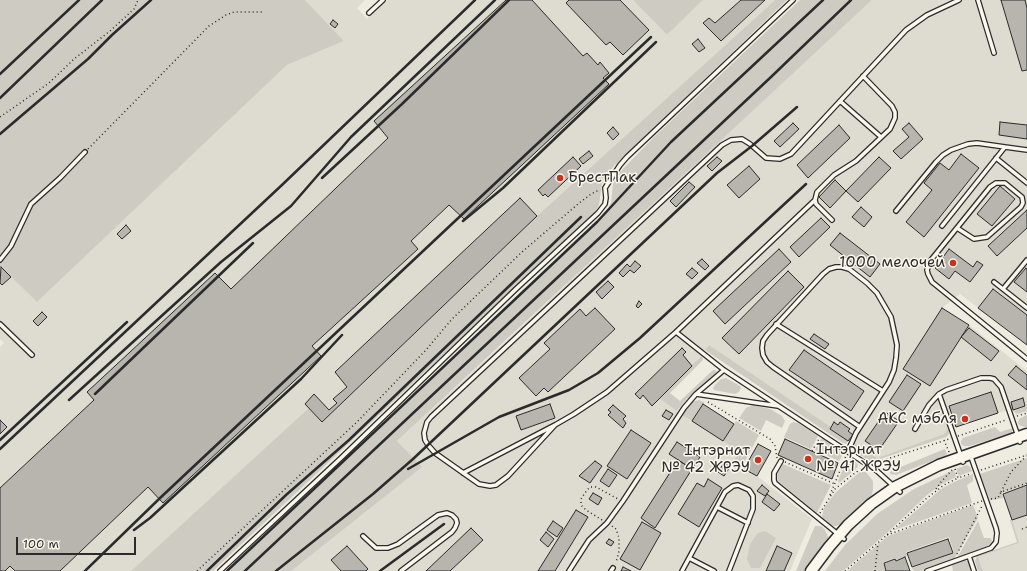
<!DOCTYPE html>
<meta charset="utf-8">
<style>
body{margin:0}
#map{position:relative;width:1027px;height:571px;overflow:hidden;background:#eeebe0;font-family:"Shantell Sans",sans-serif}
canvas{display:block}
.scale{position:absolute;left:16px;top:537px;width:120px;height:18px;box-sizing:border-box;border:2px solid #2b2b2b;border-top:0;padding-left:5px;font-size:12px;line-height:14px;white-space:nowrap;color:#2b2b2b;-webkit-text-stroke:3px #fbf7ec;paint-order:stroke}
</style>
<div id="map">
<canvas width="1027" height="571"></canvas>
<div class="scale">100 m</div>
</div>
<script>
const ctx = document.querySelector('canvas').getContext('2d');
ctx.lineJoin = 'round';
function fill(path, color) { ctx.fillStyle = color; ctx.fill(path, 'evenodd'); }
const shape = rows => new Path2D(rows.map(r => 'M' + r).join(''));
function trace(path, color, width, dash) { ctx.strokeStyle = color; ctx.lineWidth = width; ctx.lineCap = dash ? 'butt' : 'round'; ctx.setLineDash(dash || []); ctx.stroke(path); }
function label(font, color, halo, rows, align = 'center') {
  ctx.font = font + ' "Shantell Sans",sans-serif'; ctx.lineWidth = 3; ctx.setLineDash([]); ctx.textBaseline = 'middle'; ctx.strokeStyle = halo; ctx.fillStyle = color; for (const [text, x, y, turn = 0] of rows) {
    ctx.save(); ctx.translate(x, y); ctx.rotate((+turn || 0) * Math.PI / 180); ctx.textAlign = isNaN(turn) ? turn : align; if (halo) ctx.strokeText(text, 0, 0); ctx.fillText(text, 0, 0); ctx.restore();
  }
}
const built = shape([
 [305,0,365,0,357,8,367,19,388,0,633,0,667,35,703,0,775,0,537,216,322,422,309,409,131,571,0,571,0,347,4,343,0,339,0,268,1,267,37,302,287,65,344,41],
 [872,0,1027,0,1027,345,960,294,942,308,969,325,1027,371,1027,406,1013,411,1011,409,947,430,944,434,877,458,850,440,848,441,830,429,831,427,709,345,692,366,660,399,691,421,703,404,734,424,723,441,739,451,733,462,757,476,812,519,790,571,286,571,421,467,397,441,504,343,692,166],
 [1027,485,1027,571,983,571,978,557,1019,543,1003,494]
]);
const green = shape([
 [0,0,305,0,344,41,287,65,37,302,1,267,0,268],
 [633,0,703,0,667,35],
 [775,0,787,0,613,167,602,184,599,205,595,212,213,571,131,571,309,408,322,422,537,216],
 [800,0,872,0,397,441,422,467,291,571,227,571,597,222,607,210,611,203,613,184,619,173,655,136],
 [709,345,831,427,830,429,848,441,846,444,843,443,705,350],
 [701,356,703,358,702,361,670,393,680,401,713,370,715,370,717,372,687,399,677,411,660,399],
 [726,378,740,386,741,388,739,392,735,394,714,390,713,388,715,385,721,379],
 [699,400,704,402,692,421,682,415,692,402],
 [753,405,770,409,782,416,785,421,782,428,766,420,761,431,739,418,746,408],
 [1027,406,1027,411,1017,414,1013,411],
 [1027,415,1027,427,1020,426,1018,423,1019,419],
 [736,421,759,435,742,467,733,462,739,451,723,441],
 [793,422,798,423,818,436,811,449,784,437,790,424],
 [995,427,1000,432,1013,428,1013,430,1011,433,970,446,964,446,961,444,961,441,963,438],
 [947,430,949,430,949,434,946,437,877,460,868,460,856,452,854,448,855,443,877,458,944,434],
 [822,438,840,451,842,456,839,461,815,450],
 [945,449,947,455,896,475,890,474,890,472,893,470],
 [1027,458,1027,484,1002,493,1003,498,993,500,990,500,980,474],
 [849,459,857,463,858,467,839,483,838,481,846,461],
 [783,464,831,485,817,513,778,481,777,474],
 [967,465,970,467,972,471,959,476,956,469],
 [954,470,956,477,942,484,927,495,887,533,843,571,825,571,845,545,877,514,914,489],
 [860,472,866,472,873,481,873,490,871,497,841,525,834,526,831,525,822,517,824,508,836,492],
 [973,474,973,481,967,485,972,503,894,530,941,489,954,482],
 [973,505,978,518,954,559,929,567,922,571,914,571,912,568,954,553,949,537,906,552,907,556,896,560,895,558,883,562,886,571,847,571,888,536],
 [1010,520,1012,520,1019,543,978,557,983,571,978,571,975,561,977,556,1017,542],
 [978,521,984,538,990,538,992,540,991,543,986,547,957,558],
 [815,526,821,526,825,530,828,537,828,541,808,571,796,571],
 [765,531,776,538,760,568,751,568,747,559,750,544,758,533],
 [965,560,968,561,972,571,953,571,952,566,953,564]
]);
const building = shape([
 [506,0,532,0,583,56,587,53,598,65,600,62,609,73,603,78,609,84,464,219,449,205,411,241,418,249,312,346,321,356,163,503,148,487,60,571,15,571,10,566,5,571,0,571,0,488,94,400,87,392,215,273,231,289,388,138,374,121,506,0],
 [569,0,620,0,649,30,623,55,610,42,606,45,566,3,569,0],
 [741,0,765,0,721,41,703,23,709,18,715,23,741,0],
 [1001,0,1025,0,1027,8,1027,70,1022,71,1001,0],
 [333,20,338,24,335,28,330,24,333,20],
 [698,39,705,48,699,52,692,44,698,39],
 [1000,122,1027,125,1027,139,999,135,1000,122],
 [793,123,799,129,780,147,774,141,793,123],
 [909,123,923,139,901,159,893,151,909,137,902,129,909,123],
 [839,125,850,138,808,178,797,165,839,125],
 [613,127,619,134,613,140,607,133,613,127],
 [589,151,593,156,583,164,579,159,589,151],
 [961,154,979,168,924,237,906,222,932,190,924,183,940,163,949,170,961,154],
 [573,157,581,166,548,197,545,194,543,196,538,190,573,157],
 [717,157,722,161,712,171,707,166,717,157],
 [879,157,891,168,858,202,846,191,879,157],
 [749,166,760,179,739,198,727,185,749,166],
 [835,180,846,191,830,208,819,197,835,180],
 [689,182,695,187,676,207,670,201,689,182],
 [1000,186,1015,199,992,226,977,214,1000,186],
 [520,198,537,216,322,422,305,404,314,394,329,410,337,403,333,399,347,387,335,372,520,198],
 [861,207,872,217,864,227,852,217,861,207],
 [1027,210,1027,228,997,256,988,246,1027,210],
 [821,218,830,227,799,257,790,247,821,218],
 [126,225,131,231,122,239,117,234,126,225],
 [840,233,880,264,870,277,830,245,840,233],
 [779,249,791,262,725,324,713,311,779,249],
 [949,249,973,267,977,261,983,265,970,282,955,271,949,279,935,268,949,249],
 [702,259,709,266,705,270,697,263,702,259],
 [635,261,641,266,634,273,630,270,623,277,619,273,627,264,630,267,635,261],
 [1,267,11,277,2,285,0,283,1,267],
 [692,268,698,273,692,279,686,274,692,268],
 [1026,268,1027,269,1027,292,1014,282,1026,268],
 [788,271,804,287,739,354,722,338,788,271],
 [608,281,614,287,602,299,596,292,608,281],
 [993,289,1027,315,1027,345,978,308,993,289],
 [639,301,642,304,638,308,636,306,639,301],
 [595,308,615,329,548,392,544,388,536,396,519,378,550,349,544,343,580,309,586,316,595,308],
 [942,308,969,325,930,386,903,369,942,308],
 [42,312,47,317,38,326,33,321,42,312],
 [969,328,999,351,991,361,961,337,969,328],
 [814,334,829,344,825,349,810,339,814,334],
 [682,348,686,352,683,355,692,366,652,406,643,395,640,399,635,394,682,348],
 [804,350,864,391,851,411,789,370,804,350],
 [1016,366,1027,375,1027,390,1008,375,1016,366],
 [907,375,921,384,903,411,889,402,907,375],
 [991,392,998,413,956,427,949,406,991,392],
 [1023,398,1025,406,1013,410,1011,402,1023,398],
 [550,404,555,418,521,430,516,416,550,404],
 [703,404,734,424,723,441,692,421,703,404],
 [613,405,626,416,623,419,626,423,623,428,608,415,611,412,608,410,613,405],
 [666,410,673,414,669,420,662,416,666,410],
 [885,412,899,421,879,450,865,441,885,412],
 [0,420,7,427,0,434,0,420],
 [834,422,838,425,840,422,850,429,848,431,853,435,848,441,830,429,834,422],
 [631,430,651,443,627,479,607,466,631,430],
 [785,439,838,463,832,479,778,455,785,439],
 [677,442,700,457,692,469,669,454,677,442],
 [758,444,771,451,757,476,744,469,758,444],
 [678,460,692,469,655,528,641,518,678,460],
 [595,461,602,466,590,483,579,476,595,461],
 [724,463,730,467,724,476,718,472,724,463],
 [608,469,617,475,609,487,600,481,608,469],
 [708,479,722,488,699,527,678,514,697,483,704,487,708,479],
 [762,485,769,491,765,496,757,491,762,485],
 [1027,485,1027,515,1012,520,1003,494,1027,485],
 [593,493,602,498,598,505,589,499,593,493],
 [767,494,780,504,774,511,762,502,767,494],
 [576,510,588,517,555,571,538,571,576,510],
 [553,521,563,528,557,537,547,530,553,521],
 [642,522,661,533,640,570,620,559,642,522],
 [471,528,483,540,450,571,426,571,471,528],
 [546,532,554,539,548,547,540,540,546,532],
 [609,539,614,542,611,546,606,543,609,539],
 [948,539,953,553,912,567,907,553,948,539],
 [347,546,368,569,366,571,341,571,331,560,347,546],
 [777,546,792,553,784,571,766,571,777,546],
 [905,557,910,571,886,571,884,563,895,559,896,561,905,557],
 [623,567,631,571,621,571,623,567]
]);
const path = shape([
 [0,117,49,83,74,59,110,31,134,9,138,0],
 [88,149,209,26,226,15,234,12,263,12],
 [708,402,770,439,775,446,777,458],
 [1017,416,1027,413],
 [958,436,1006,420],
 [944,440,949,452],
 [812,451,819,439],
 [785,462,835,484],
 [875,463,949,439],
 [955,469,958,478,970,474],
 [981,470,1027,455],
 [936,489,941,482,952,470],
 [1001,492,1011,472,1026,456],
 [830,495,846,456],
 [991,499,998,498,1001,492,1027,483],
 [820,513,835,489,851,476,862,468],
 [602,520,586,510,581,505,581,499,587,490,590,487,596,487,618,499],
 [612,526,616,529,619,538,619,551,616,563],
 [1022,529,1027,527],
 [887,535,982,501],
 [957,554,982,506],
 [197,571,357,422,426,350,452,319,522,252,578,204,591,194,599,190],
 [845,571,887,535,927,498,944,485,958,478],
 [875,571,878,543]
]);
const lane = shape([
 [978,0,994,53],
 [369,13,383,0],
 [840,101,881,137],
 [996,158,1027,183],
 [896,211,936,162,943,155,951,150,968,144,977,143,1005,147],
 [832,220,816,204,815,200,817,192,834,175,856,161,890,129,895,118,895,112,892,106,863,76],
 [942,226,1005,147,1027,150],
 [957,228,974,239,987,237,1021,207,1023,203,1022,197,1005,183,996,183,990,187,931,260,927,270,928,274,932,282,1027,359],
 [0,260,11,246,31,204,60,178,85,152],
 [994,282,1027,308],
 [1003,289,1027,260],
 [0,324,32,355],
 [776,324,883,391],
 [676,332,724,370,877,471,900,492],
 [696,394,778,406],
 [939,394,963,462],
 [555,425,508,476,496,485,490,486,479,484,435,453,428,445,425,440,424,433,427,422,431,417,722,145,731,140,742,139,750,144,766,158,780,159,791,154,906,30,927,15,959,0],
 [915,429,929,405,939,394,946,390,981,378,990,378,994,379,1001,387,1020,442],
 [848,451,856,433,889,382,894,370,896,358,897,345,891,317,877,293,867,283,849,269,842,267,836,267,829,269,823,274,767,335,763,341,762,348,763,355,767,362,773,367,860,427],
 [781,461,774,473,774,480,775,483,844,539],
 [463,473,555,425,574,414,607,392,676,332,815,200],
 [717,507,748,523],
 [363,536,376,548,388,548,398,544,438,515,447,513,452,515,456,519,457,523,455,528,452,532,401,571],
 [969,556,974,571],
 [689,558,714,571],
 [220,571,341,458,516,289,598,213,605,204,606,198,605,188,620,165,627,157,793,0],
 [569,571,589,540,607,523,623,501,684,408,696,394,724,370],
 [611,571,613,568],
 [682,571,725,492,733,486,738,485,749,490,753,496,753,509,729,571],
 [927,571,991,548,996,542,997,533,996,528,970,454]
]);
const secondary = shape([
 [811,571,829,547,848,525,871,504,895,487,939,465,1027,434]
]);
const rail = shape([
 [0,74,79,0],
 [0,98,102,0],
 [0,134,88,59,112,35,151,0],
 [322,178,402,104,509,0],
 [463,221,503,188,656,42],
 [95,394,253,243],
 [69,400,221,262,291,206,351,137,495,0],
 [0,440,127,322],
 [0,449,283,184,475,0],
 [408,469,499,417,569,390,598,373,640,338,806,184],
 [134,530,150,518,301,379,342,335],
 [85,571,159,499,651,37],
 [207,571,286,495,349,440,581,217],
 [227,571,597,222,671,142,823,0],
 [245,571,771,77,851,0],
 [276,571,373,494,413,459,717,173,752,146,797,107],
 [380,571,444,524]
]);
const markers = [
 [560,178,4,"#c8321e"],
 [953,263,4,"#c8321e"],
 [965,419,4,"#c8321e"],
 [808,459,4,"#c8321e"],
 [758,460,4,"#c8321e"]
];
const poiNames = [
 ["БрестПак",568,178,"left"],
 ["1000 мелочей",945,263],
 ["АКС мэбля",957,419],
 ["Інтэрнат",816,450,"left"],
 ["№ 41 ЖРЭУ",816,467,"left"],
 ["Інтэрнат",750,451],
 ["№ 42 ЖРЭУ",750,468]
];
fill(built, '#dedbd1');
fill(green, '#cecbc2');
fill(building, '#b8b5ae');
trace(building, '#2b2b2b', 1);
trace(lane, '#2b2b2b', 6);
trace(secondary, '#2b2b2b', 13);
trace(path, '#2b2b2b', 1.5, [1, 3]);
trace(lane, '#fbf7ec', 3.5);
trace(secondary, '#fbf7ec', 10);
trace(rail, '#2b2b2b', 2.5);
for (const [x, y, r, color] of markers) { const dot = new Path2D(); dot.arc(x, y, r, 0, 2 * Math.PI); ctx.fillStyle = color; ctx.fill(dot); trace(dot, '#fbf7ec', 1.5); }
label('15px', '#2b2b2b', '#fbf7ec', poiNames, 'right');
</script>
